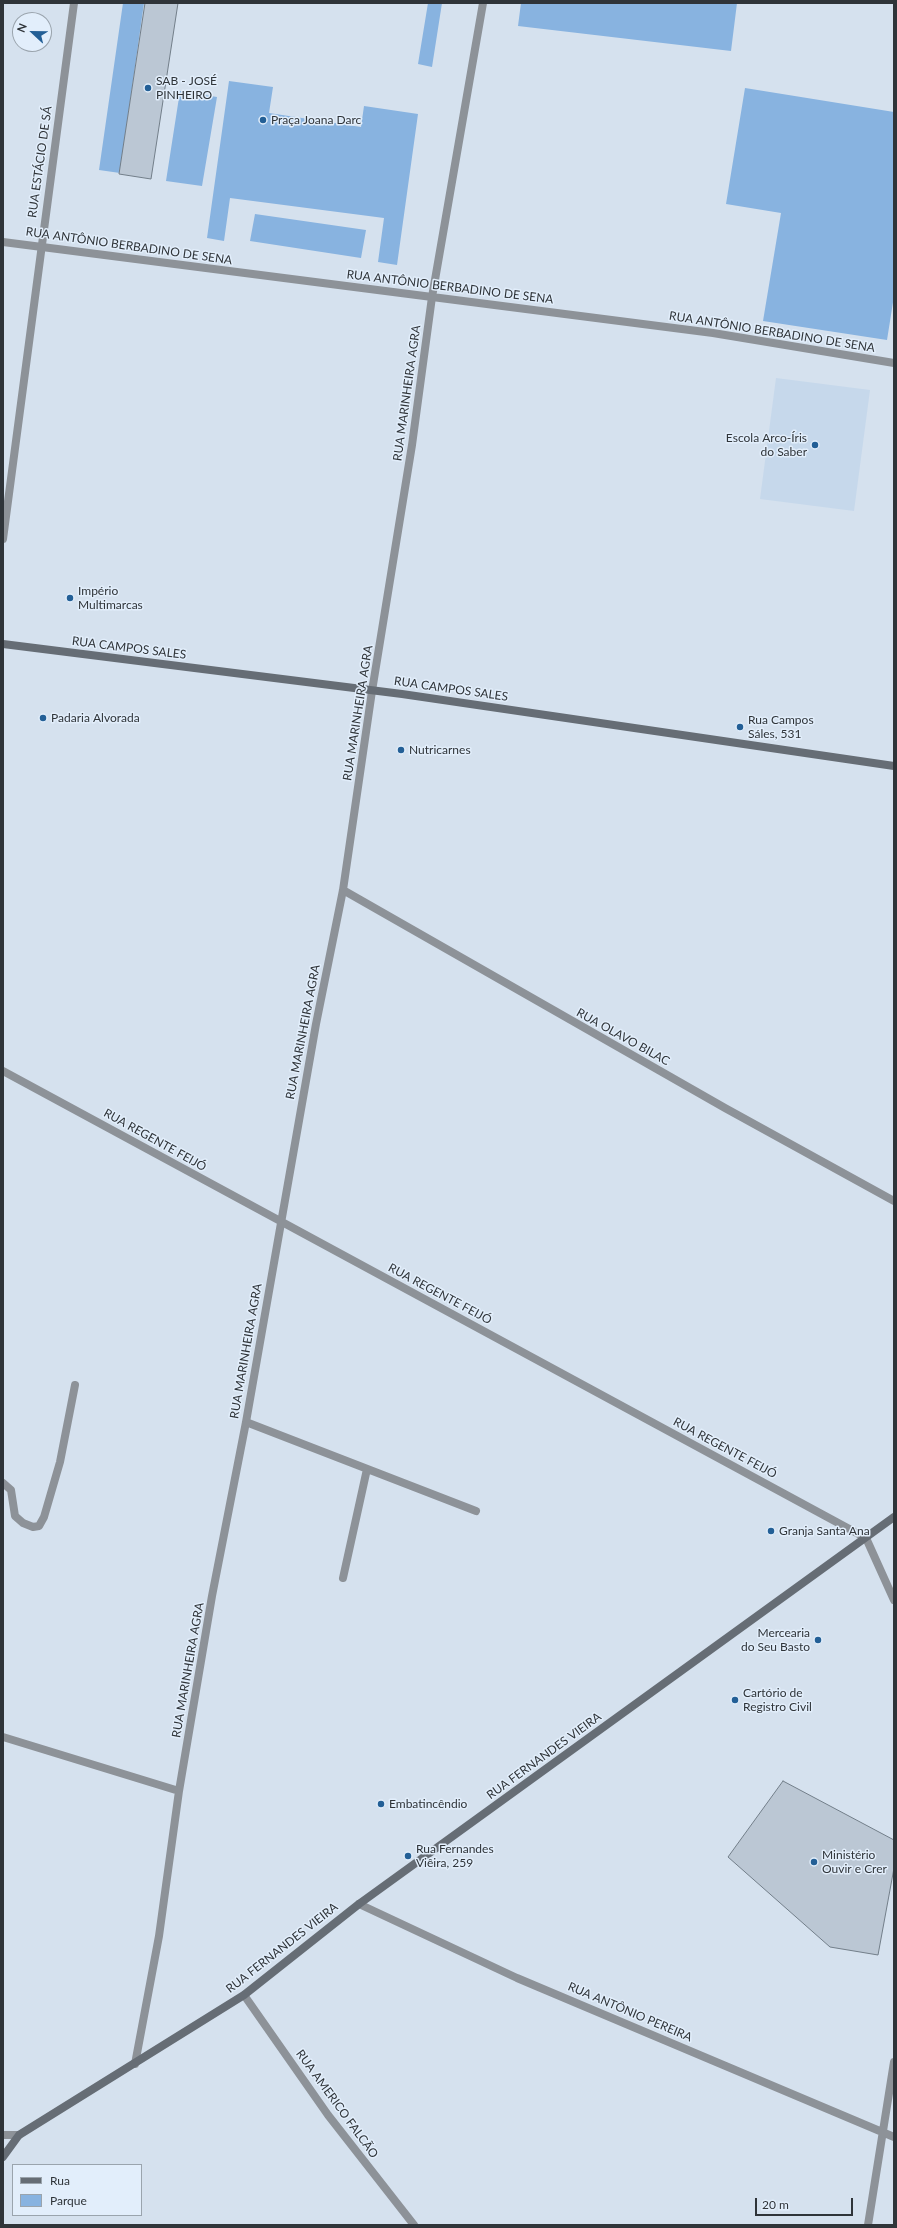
<!DOCTYPE html>
<meta charset="utf-8">
<style>
body{margin:0}
#map{position:relative;width:897px;height:2228px;overflow:hidden;background:#d5e1ee;font-family:Lato,sans-serif}
canvas{display:block}
.frame{position:absolute;inset:0;border:4px solid #2f3439;pointer-events:none}
.legend{position:absolute;left:12px;top:2164px;width:130px;height:52px;box-sizing:border-box;background:#e2eefb;border:1px solid #9aa4ad;margin:0;padding:5px 7px;list-style:none;font-size:12px;color:#2f3439}
.legend li{display:flex;align-items:center;gap:8px;height:20px}
.legend b{width:20px;border:1px solid #9aa4ad}
.north{position:absolute;left:12px;top:12px;width:40px;height:40px;box-sizing:border-box;background:#e2eefb;border:1px solid #9aa4ad;border-radius:50%;rotate:292deg;font-size:11px;font-weight:700;line-height:16px;text-align:center;color:#2f3439}
.north::after{content:'';display:block;margin:auto;width:14px;height:18px;background:#235f96;clip-path:polygon(50% 0,100% 100%,50% 72%,0 100%)}
.scale{position:absolute;left:755px;top:2198px;width:98px;height:18px;box-sizing:border-box;border:2px solid #2f3439;border-top:0;padding-left:5px;font-size:12px;line-height:14px;white-space:nowrap;color:#2f3439;-webkit-text-stroke:3px #e2eefb;paint-order:stroke}
</style>
<div id="map">
<canvas width="897" height="2228"></canvas>
<div class="frame"></div>
<ul class="legend">
<li><b style="height:5px;background:#666d75"></b>Rua</li>
<li><b style="height:11px;background:#88b3e0"></b>Parque</li>
</ul>
<div class="north">N</div>
<div class="scale">20 m</div>
</div>
<script>
const ctx = document.querySelector('canvas').getContext('2d');
ctx.lineJoin = 'round';
function fill(path, color) { ctx.fillStyle = color; ctx.fill(path, 'evenodd'); }
const shape = rows => new Path2D(rows.map(r => 'M' + r).join(''));
function trace(path, color, width, dash) { ctx.strokeStyle = color; ctx.lineWidth = width; ctx.lineCap = dash ? 'butt' : 'round'; ctx.setLineDash(dash || []); ctx.stroke(path); }
function label(font, color, halo, rows, align = 'center') {
  ctx.font = font + ' Lato,sans-serif'; ctx.lineWidth = 3; ctx.setLineDash([]); ctx.textBaseline = 'middle'; ctx.strokeStyle = halo; ctx.fillStyle = color; for (const [text, x, y, turn = 0] of rows) {
    ctx.save(); ctx.translate(x, y); ctx.rotate((+turn || 0) * Math.PI / 180); ctx.textAlign = isNaN(turn) ? turn : align; if (halo) ctx.strokeText(text, 0, 0); ctx.fillText(text, 0, 0); ctx.restore();
  }
}
const built = shape([
 [776,378,870,390,854,511,760,499]
]);
const green = shape([
 [123,3,144,3,120,173,99,170],
 [428,3,442,3,432,67,418,64],
 [521,3,737,3,731,51,518,26],
 [229,81,273,87,269,113,361,127,364,106,418,114,397,265,378,262,384,218,230,198,224,241,207,238],
 [745,88,894,112,894,296,887,340,763,321,781,213,726,204],
 [180,91,217,97,202,186,166,181],
 [255,214,366,230,361,258,250,241]
]);
const building = shape([
 [145,3,178,3,151,179,119,174,145,3],
 [783,1781,894,1840,894,1868,878,1955,830,1947,728,1857,783,1781]
]);
const street = shape([
 [3,242,713,333,894,363],
 [3,539,74,3],
 [343,890,725,1108,894,1201],
 [3,1071,866,1538,894,1600],
 [246,1422,476,1511],
 [3,1483,11,1490,15,1516,23,1523,33,1527,39,1526,44,1517,60,1462,75,1385],
 [343,1578,367,1469],
 [3,1737,179,1791],
 [359,1904,517,1978,894,2137],
 [244,1995,328,2115,414,2225],
 [135,2064,159,1936,179,1791,212,1596,246,1422,316,1024,343,890,372,691,412,445,432,297,483,3],
 [3,2135,19,2135],
 [868,2225,894,2062]
]);
const secondary = shape([
 [3,644,402,694,894,766],
 [3,2157,19,2135,244,1995,359,1904,894,1517]
]);
const markers = [
 [148,88,4,"#235f96"],
 [263,120,4,"#235f96"],
 [815,445,4,"#235f96"],
 [70,598,4,"#235f96"],
 [43,718,4,"#235f96"],
 [740,727,4,"#235f96"],
 [401,750,4,"#235f96"],
 [771,1531,4,"#235f96"],
 [818,1640,4,"#235f96"],
 [735,1700,4,"#235f96"],
 [381,1804,4,"#235f96"],
 [408,1856,4,"#235f96"],
 [814,1862,4,"#235f96"]
];
const poiNames = [
 ["SAB - JOSÉ",156,81],
 ["PINHEIRO",156,95],
 ["Praça Joana Darc",271,120],
 ["Escola Arco-Íris",807,438,"right"],
 ["do Saber",807,452,"right"],
 ["Império",78,591],
 ["Multimarcas",78,605],
 ["Padaria Alvorada",51,718],
 ["Rua Campos",748,720],
 ["Sáles, 531",748,734],
 ["Nutricarnes",409,750],
 ["Granja Santa Ana",779,1531],
 ["Mercearia",810,1633,"right"],
 ["do Seu Basto",810,1647,"right"],
 ["Cartório de",743,1693],
 ["Registro Civil",743,1707],
 ["Embatincêndio",389,1804],
 ["Rua Fernandes",416,1849],
 ["Viêira, 259",416,1863],
 ["Ministério",822,1855],
 ["Ouvir e Crer",822,1869]
];
const streetNames = [
 ["RUA ESTÁCIO DE SÁ",40,162,-82],
 ["RUA ANTÔNIO BERBADINO DE SENA",129,246,8],
 ["RUA ANTÔNIO BERBADINO DE SENA",450,287,7],
 ["RUA ANTÔNIO BERBADINO DE SENA",772,332,9],
 ["RUA MARINHEIRA AGRA",407,393,-82],
 ["RUA CAMPOS SALES",129,648,7],
 ["RUA CAMPOS SALES",451,689,8],
 ["RUA MARINHEIRA AGRA",358,713,-81],
 ["RUA MARINHEIRA AGRA",303,1032,-79],
 ["RUA OLAVO BILAC",623,1037,29],
 ["RUA REGENTE FEIJÓ",155,1140,29],
 ["RUA REGENTE FEIJÓ",440,1294,28],
 ["RUA MARINHEIRA AGRA",246,1351,-80],
 ["RUA REGENTE FEIJÓ",725,1448,28],
 ["RUA MARINHEIRA AGRA",188,1670,-80],
 ["RUA FERNANDES VIEIRA",544,1756,-36],
 ["RUA FERNANDES VIEIRA",282,1948,-38],
 ["RUA ANTÔNIO PEREIRA",630,2012,23],
 ["RUA AMERICO FALCÃO",337,2104,54]
];
fill(built, '#c6d8eb');
fill(green, '#88b3e0');
fill(building, '#bbc7d4');
trace(building, '#727e89', 1);
trace(street, '#8d9298', 8);
trace(secondary, '#666d75', 8);
for (const [x, y, r, color] of markers) { const dot = new Path2D(); dot.arc(x, y, r, 0, 2 * Math.PI); ctx.fillStyle = color; ctx.fill(dot); trace(dot, '#e2eefb', 1.5); }
label('12px', '#2f3439', '#e2eefb', poiNames, 'left');
label('12px', '#2f3439', '#e2eefb', streetNames);
</script>
